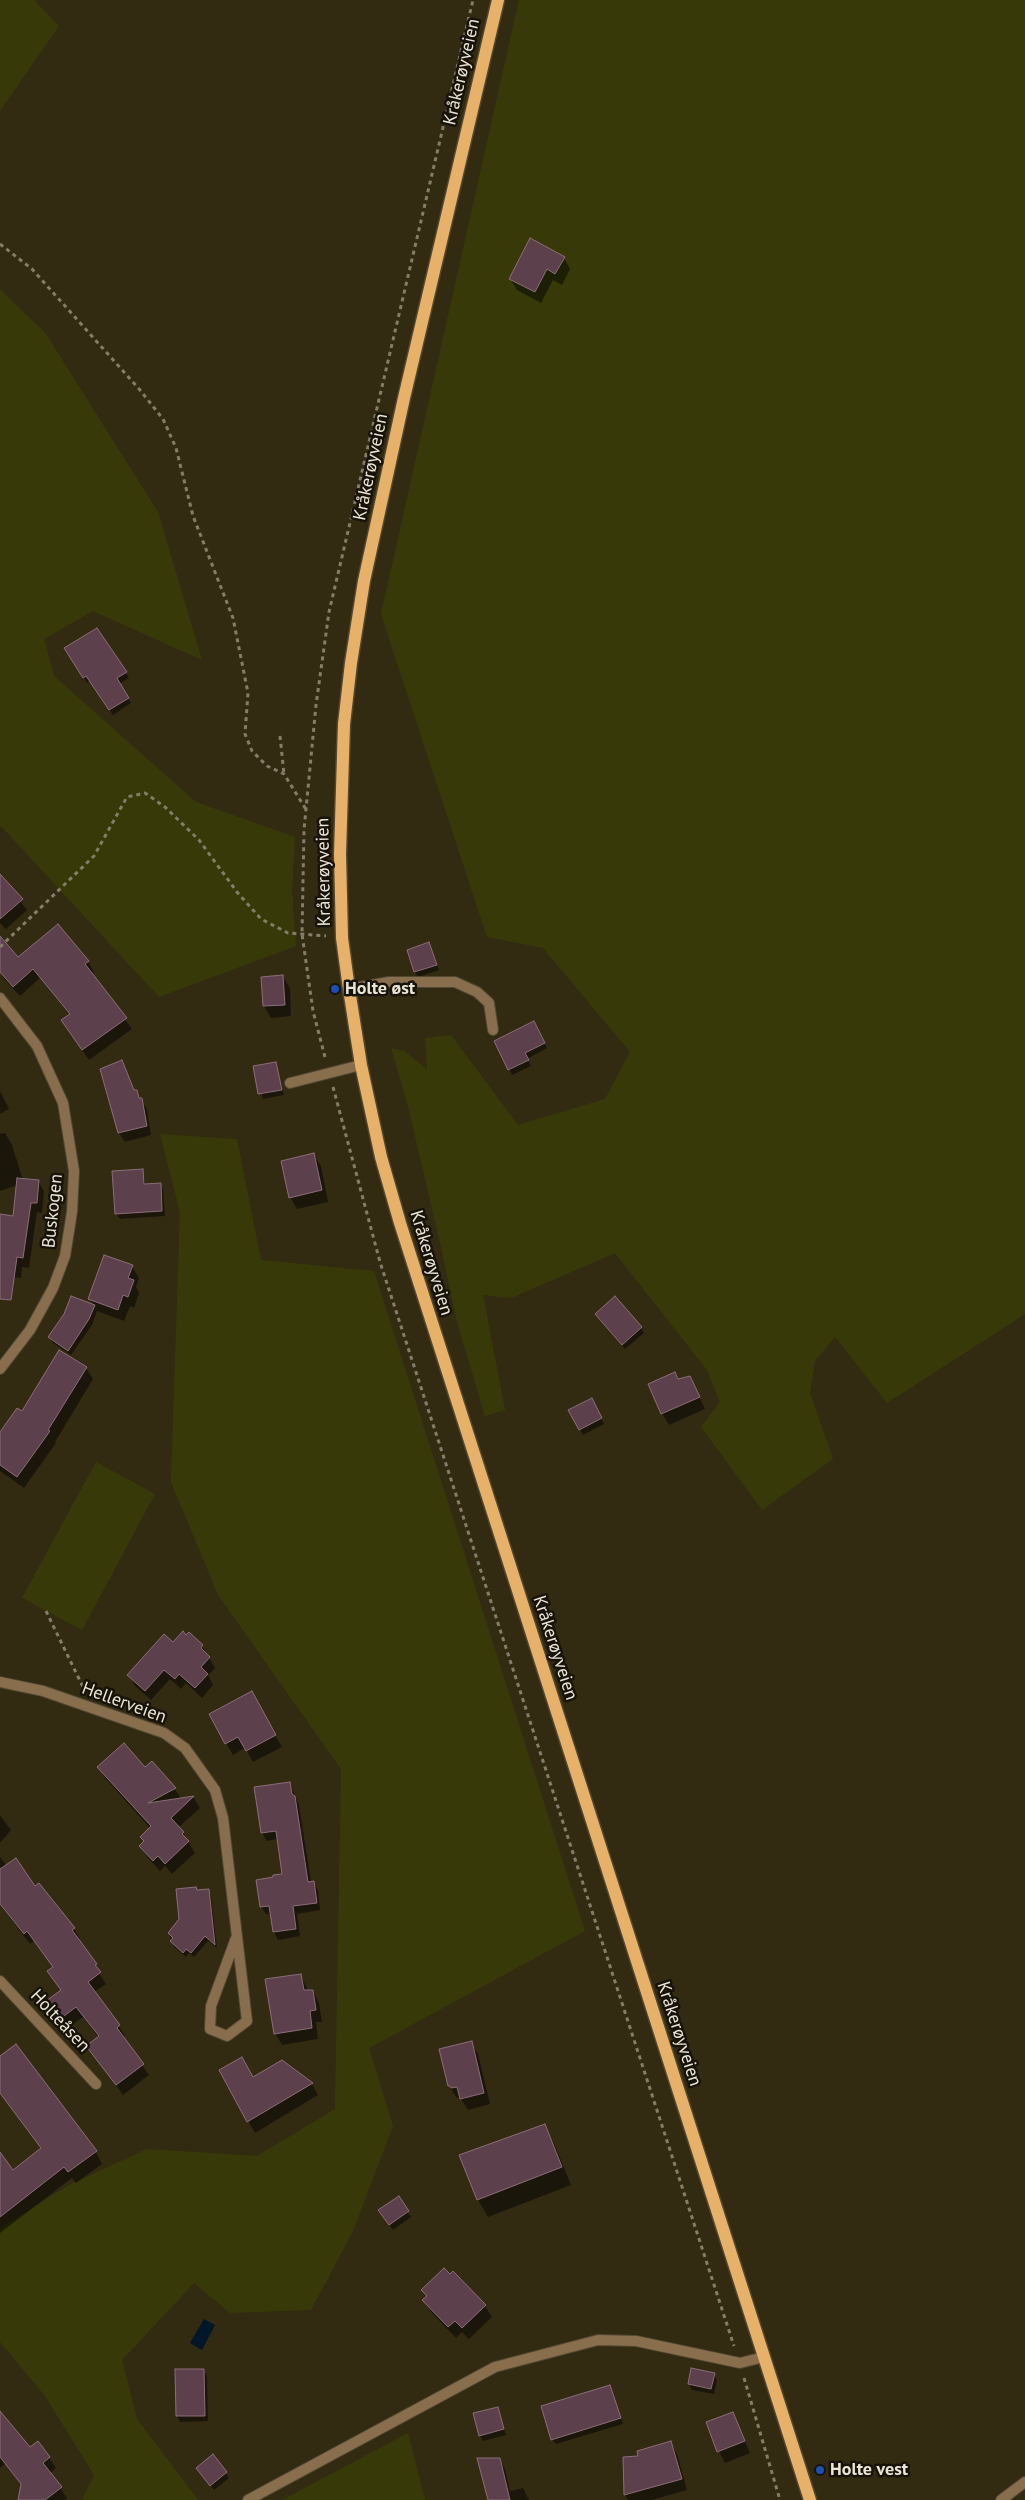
<!DOCTYPE html>
<meta charset="utf-8">
<style>
body{margin:0}
canvas{display:block;background:#332a12}
</style>
<canvas width="1025" height="2500"></canvas>
<script>
const ctx = document.querySelector('canvas').getContext('2d');
ctx.lineJoin = 'round';
function fill(path, color) { ctx.fillStyle = color; ctx.fill(path, 'evenodd'); }
const shape = rows => new Path2D(rows.map(r => 'M' + r).join(''));
function trace(path, color, width, dash) { ctx.strokeStyle = color; ctx.lineWidth = width; ctx.lineCap = dash ? 'butt' : 'round'; ctx.setLineDash(dash || []); ctx.stroke(path); }
function label(font, color, halo, rows, align = 'center') {
  ctx.font = font + ' "PT Sans",sans-serif'; ctx.lineWidth = 5; ctx.setLineDash([]); ctx.textBaseline = 'middle'; ctx.strokeStyle = halo; ctx.fillStyle = color; for (const [text, x, y, turn = 0] of rows) {
    ctx.save(); ctx.translate(x, y); ctx.rotate((+turn || 0) * Math.PI / 180); ctx.textAlign = isNaN(turn) ? turn : align; if (halo) ctx.strokeText(text, 0, 0); ctx.fillText(text, 0, 0); ctx.restore();
  }
}
const green = shape([
 [0,0,34,0,59,26,0,111],
 [519,0,1025,0,1025,1314,887,1403,835,1337,815,1361,810,1393,833,1459,762,1510,701,1427,720,1402,707,1370,615,1253,511,1298,483,1295,505,1410,485,1416,457,1322,441,1247,408,1106,391,1048,404,1051,427,1069,425,1038,451,1035,518,1125,605,1099,630,1052,543,948,487,937,381,614],
 [0,289,46,334,158,512,202,660,93,611,44,639,54,676,196,802,295,837,292,891,296,946,159,997,0,825],
 [160,1134,237,1139,261,1260,374,1271,585,1931,369,2048,393,2126,353,2231,311,2310,230,2313,194,2283,122,2360,137,2419,198,2500,82,2500,94,2475,45,2396,0,2342,0,2228,69,2185,147,2149,257,2156,335,2109,341,1769,218,1595,171,1482,180,1212],
 [96,1462,155,1494,82,1630,22,1598],
 [408,2433,425,2500,282,2500]
]);
const water = shape([
 [204,2319,215,2325,202,2350,190,2343]
]);
const shadow = shape([
 [564,258,570,269,562,285,553,280,541,303,517,290,510,279],
 [109,645,129,678,119,684,131,703,113,715,90,681,87,683,66,648],
 [0,875,27,910,6,929,0,923],
 [429,944,439,970,418,977,415,972],
 [18,959,88,962,94,972,91,974,132,1029,89,1060,62,1021,70,1015,40,978,20,996,3,978,0,965],
 [283,977,290,988,291,1016,271,1018,264,1006],
 [536,1028,547,1048,527,1059,531,1066,512,1075,495,1042],
 [121,1062,135,1091,147,1109,151,1135,125,1142,119,1133,102,1070],
 [275,1063,284,1095,263,1099,254,1067],
 [0,1091,9,1109,0,1114],
 [5,1133,12,1145,23,1180,38,1181,44,1191,42,1213,37,1212,29,1268,22,1267,21,1278,0,1276,0,1215,15,1217,18,1185,0,1191,0,1134],
 [314,1155,321,1166,328,1202,297,1209,290,1197],
 [142,1171,146,1185,160,1184,163,1189,165,1216,120,1219,116,1214,114,1172],
 [132,1266,139,1278,136,1287,139,1293,134,1308,130,1306,124,1321,97,1311,92,1325,71,1355,53,1343,49,1337,94,1306,90,1299],
 [596,1314,641,1328,644,1333,625,1349],
 [86,1368,93,1379,55,1442,56,1443,24,1488,0,1471,0,1431,18,1409,22,1413],
 [690,1377,705,1409,669,1425,662,1413,678,1380],
 [591,1399,604,1424,583,1435,570,1410],
 [187,1636,202,1646,215,1668,208,1675,213,1685,202,1698,186,1683,181,1689,170,1679,151,1700,135,1686,129,1675],
 [251,1693,282,1747,253,1762,245,1748,233,1755,226,1743],
 [151,1763,175,1789,181,1799,194,1798,200,1808,179,1827,195,1853,172,1874,165,1866,160,1871,147,1857,140,1846,144,1842,141,1837,150,1828,105,1778,99,1768,145,1769],
 [290,1783,299,1805,311,1882,313,1882,318,1890,320,1910,297,1914,300,1936,278,1940,274,1932,271,1914,266,1914,261,1907,283,1875,278,1839,267,1841,262,1833,256,1788],
 [0,1815,11,1830,0,1843],
 [0,1857,7,1866,35,1888,39,1884,74,1929,80,1939,78,1941,106,1984,94,1992,119,2026,125,2036,123,2038,149,2075,123,2095,88,2046,99,2038,83,2017,63,2032,44,2005,62,1991,49,1972,54,1968,34,1941,30,1944,0,1905],
 [208,1891,211,1896,217,1948,208,1941,194,1957,189,1953,186,1957,174,1947,169,1934,198,1892],
 [301,1975,308,1991,313,1991,319,2003,322,2022,316,2022,318,2039,282,2045,275,2033],
 [471,2043,478,2054,490,2104,468,2110,461,2099,456,2097,449,2086],
 [0,2057,96,2152,102,2164,76,2183,72,2178,0,2233,0,2174,53,2156,0,2084],
 [282,2061,312,2084,318,2095,255,2133,220,2071,253,2079],
 [544,2125,554,2143,571,2185,488,2217,478,2200],
 [398,2197,411,2217,393,2230,383,2215],
 [423,2290,485,2306,492,2317,469,2339,462,2332,456,2338,431,2312,424,2300,427,2297],
 [204,2370,207,2376,208,2421,180,2422,177,2416,176,2371],
 [714,2374,717,2380,714,2394,692,2390,689,2384],
 [610,2387,623,2424,556,2444,552,2439],
 [498,2408,506,2435,483,2441,480,2436],
 [0,2412,30,2449,49,2458,56,2468,50,2473,67,2498,65,2500,20,2500,22,2486,5,2464,0,2468],
 [733,2413,750,2453,725,2463,719,2451],
 [671,2443,677,2454,687,2490,652,2500,628,2500,625,2495,624,2458,640,2458],
 [213,2456,229,2478,214,2490,201,2473],
 [499,2459,505,2469,510,2491,523,2488,529,2500,489,2500]
]);
const building = shape([
 [530,238,565,257,555,274,547,269,535,292,509,279,530,238],
 [97,628,127,672,117,678,129,698,109,710,86,676,83,678,64,648,97,628],
 [0,874,23,899,0,919,0,874],
 [58,924,89,961,85,964,127,1018,82,1050,61,1020,70,1014,33,969,13,987,0,972,0,936,18,957,58,924],
 [429,942,437,965,414,972,407,950,429,942],
 [283,975,285,1005,263,1006,261,977,283,975],
 [534,1021,545,1043,525,1053,529,1060,508,1070,494,1041,534,1021],
 [122,1060,134,1090,137,1090,139,1098,142,1098,147,1126,118,1133,100,1069,122,1060],
 [276,1062,282,1090,258,1094,253,1066,276,1062],
 [314,1153,322,1190,289,1198,281,1161,314,1153],
 [143,1169,144,1184,161,1183,162,1211,115,1214,112,1171,143,1169],
 [17,1178,39,1180,37,1203,31,1203,23,1258,17,1257,11,1300,0,1299,0,1214,13,1216,17,1178],
 [104,1255,133,1265,128,1278,134,1280,128,1297,123,1295,118,1310,88,1299,104,1255],
 [71,1296,95,1305,89,1319,68,1351,48,1337,64,1314,71,1296],
 [615,1296,642,1327,622,1345,595,1314,615,1296],
 [59,1350,87,1367,48,1430,50,1431,17,1477,0,1465,0,1432,17,1408,22,1411,59,1350],
 [675,1372,678,1379,690,1376,700,1397,661,1414,648,1384,675,1372],
 [592,1398,602,1418,579,1430,568,1410,592,1398],
 [183,1631,186,1635,189,1632,203,1645,201,1648,210,1657,201,1667,208,1674,195,1688,179,1674,175,1679,164,1670,145,1691,127,1675,164,1634,173,1642,183,1631],
 [252,1691,276,1735,246,1751,238,1737,225,1744,209,1714,252,1691],
 [124,1743,145,1767,152,1761,176,1788,148,1803,194,1796,171,1818,184,1832,182,1834,189,1841,165,1864,158,1856,153,1861,139,1846,144,1841,140,1837,151,1826,97,1767,124,1743],
 [290,1782,292,1794,295,1796,308,1882,314,1881,317,1903,293,1906,296,1929,273,1932,269,1906,260,1907,256,1880,273,1877,273,1875,282,1874,276,1831,261,1833,254,1787,290,1782],
 [16,1858,35,1886,39,1883,75,1928,72,1930,97,1964,95,1965,101,1972,88,1982,120,2025,117,2028,144,2064,116,2085,86,2046,99,2036,76,2007,56,2022,42,2004,61,1990,47,1971,53,1967,27,1931,24,1934,0,1904,0,1869,16,1858],
 [196,1887,197,1890,209,1889,215,1945,205,1936,191,1953,186,1949,183,1953,170,1941,173,1938,168,1933,179,1919,176,1889,196,1887],
 [301,1974,304,1990,313,1990,316,2010,310,2011,312,2028,274,2034,265,1979,301,1974],
 [472,2041,484,2093,460,2099,457,2087,451,2088,450,2086,448,2086,439,2049,472,2041],
 [16,2044,97,2151,68,2172,64,2167,0,2217,0,2152,13,2170,41,2148,0,2093,0,2056,16,2044],
 [242,2057,253,2077,282,2060,313,2083,247,2122,219,2070,242,2057],
 [545,2124,562,2167,477,2200,459,2155,545,2124],
 [399,2196,409,2211,389,2225,378,2210,399,2196],
 [444,2268,450,2274,453,2271,486,2305,462,2328,455,2321,448,2327,422,2300,427,2296,421,2290,444,2268],
 [691,2368,715,2373,711,2389,688,2384,691,2368],
 [175,2369,204,2369,205,2416,176,2416,175,2369],
 [610,2385,621,2418,551,2440,541,2406,610,2385],
 [498,2407,504,2429,479,2436,473,2413,498,2407],
 [0,2411,30,2447,38,2441,50,2457,43,2463,62,2487,45,2500,18,2500,21,2484,0,2457,0,2411],
 [733,2412,745,2441,717,2452,706,2422,733,2412],
 [671,2441,682,2479,624,2495,623,2457,638,2456,637,2451,671,2441],
 [213,2454,227,2472,210,2486,196,2468,213,2454],
 [477,2458,500,2458,510,2500,488,2500,477,2458]
]);
const path = shape([
 [0,244,32,269,140,390,163,419,176,448,193,516,233,618,248,693,245,734,252,751,267,766,284,774,307,811],
 [280,736,284,774],
 [0,947,94,856,127,797,145,793,165,807,199,840,237,892,261,919,288,933,326,936],
 [325,1057,313,1011,302,934,304,830,316,705,329,612,473,0],
 [333,1087,380,1262,734,2346],
 [46,1611,83,1687],
 [744,2378,780,2500]
]);
const service = shape([
 [349,989,389,982,455,982,477,992,489,1003,493,1030],
 [290,1083,361,1065]
]);
const minor = shape([
 [0,998,37,1046,63,1103,74,1171,72,1212,65,1256,53,1288,30,1330,0,1369],
 [0,1682,43,1691,164,1733,185,1748,215,1790,223,1818,247,2021,227,2036,210,2029,211,2006,236,1938],
 [0,1981,96,2084],
 [248,2500,495,2367,598,2340,636,2341,740,2363,764,2357],
 [1001,2500,1025,2482]
]);
const primary = shape([
 [498,0,404,398,364,581,351,663,344,724,340,854,342,938,349,989,361,1065,381,1157,400,1223,810,2500]
]);
const markers = [
 [335,989,5,"#1a4fb4"],
 [820,2470,5,"#1a4fb4"]
];
const streetNames = [
 ["Kråkerøyveien",462,72,-77],
 ["Kråkerøyveien",371,467,-78],
 ["Kråkerøyveien",324,872,-91],
 ["Buskogen",53,1211,-84],
 ["Kråkerøyveien",431,1263,73],
 ["Kråkerøyveien",555,1648,72],
 ["Hellerveien",124,1703,20],
 ["Holteåsen",60,2021,47],
 ["Kråkerøyveien",679,2034,72]
];
const poiNames = [
 ["Holte øst",345,989],
 ["Holte vest",830,2470]
];
fill(green, '#373a08');
fill(water, '#001729');
fill(shadow, '#0007');
fill(building, '#5c414c');
trace(building, '#8a6d79', 1);
trace(service, '#504832', 12);
trace(minor, '#504832', 12);
trace(primary, '#504832', 15);
trace(path, '#847d69', 3, [4, 4]);
trace(service, '#896e4d', 10);
trace(minor, '#896e4d', 10);
trace(primary, '#e8b16a', 12);
for (const [x, y, r, color] of markers) { const dot = new Path2D(); dot.arc(x, y, r, 0, 2 * Math.PI); ctx.fillStyle = color; ctx.fill(dot); trace(dot, '#171309', 2); }
label('18px', '#ebe5d7', '#171309', streetNames);
label('bold 18px', '#ebe5d7', '#171309', poiNames, 'left');
</script>
